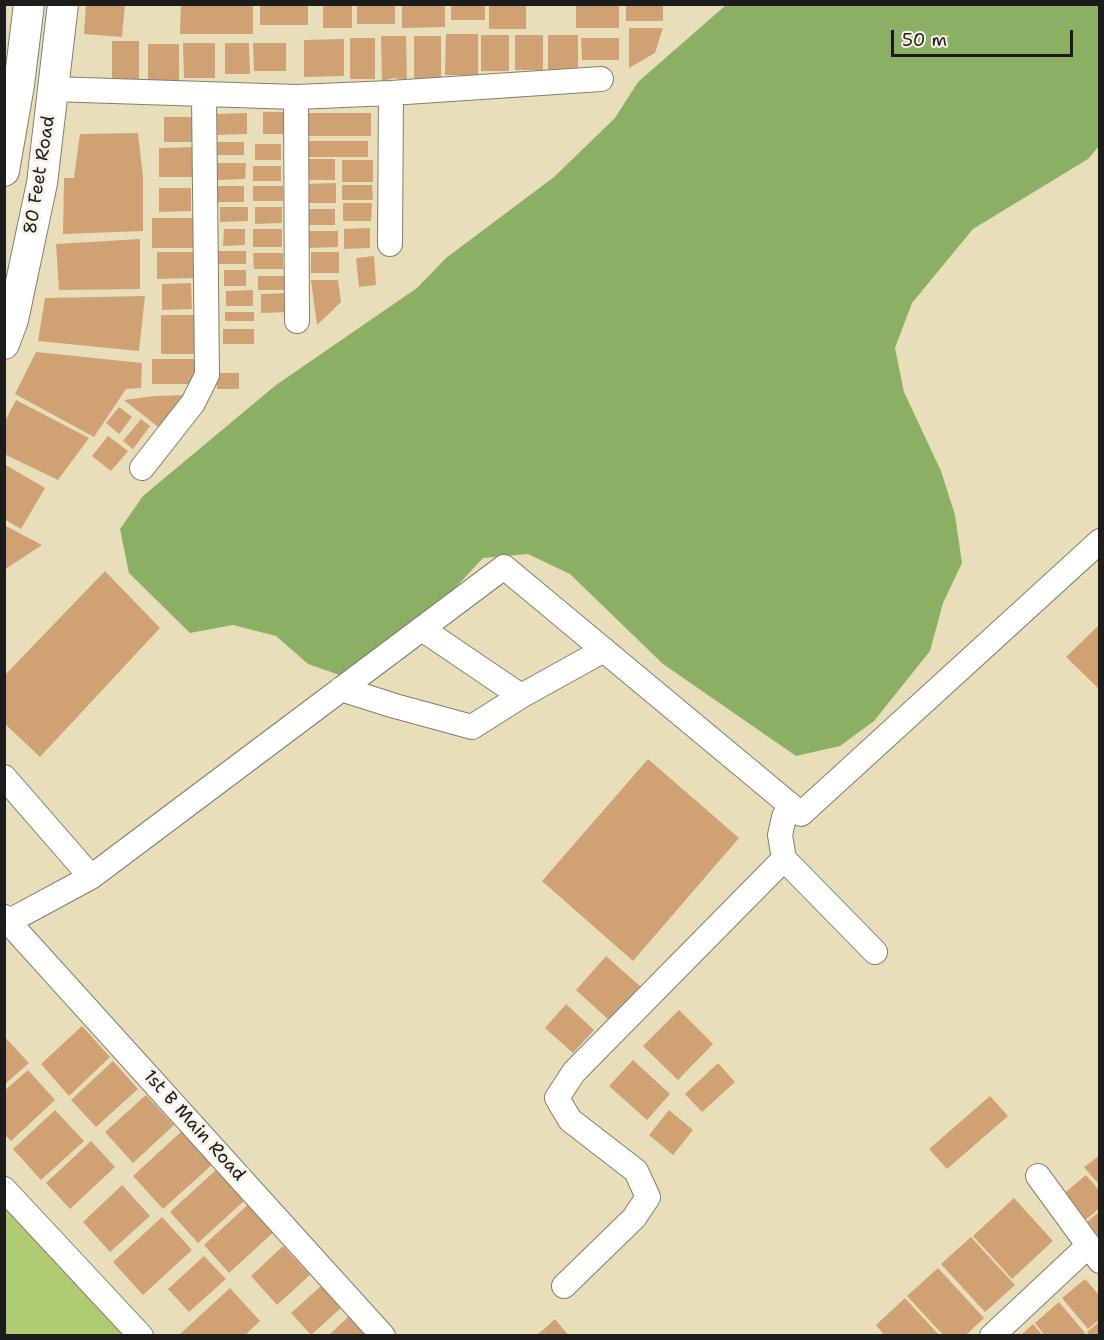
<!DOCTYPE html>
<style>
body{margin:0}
#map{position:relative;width:1104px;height:1340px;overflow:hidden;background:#e8dfba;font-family:"Shantell Sans",sans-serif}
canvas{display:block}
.frame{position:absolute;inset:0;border:6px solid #1c1c1c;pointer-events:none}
.scale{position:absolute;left:891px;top:30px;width:182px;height:27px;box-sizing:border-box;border:3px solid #1c1c1c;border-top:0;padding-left:8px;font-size:18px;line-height:21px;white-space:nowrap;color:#1c1c1c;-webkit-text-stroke:4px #f7f3e8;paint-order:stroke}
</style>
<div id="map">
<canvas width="1104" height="1340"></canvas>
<div class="frame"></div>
<div class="scale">50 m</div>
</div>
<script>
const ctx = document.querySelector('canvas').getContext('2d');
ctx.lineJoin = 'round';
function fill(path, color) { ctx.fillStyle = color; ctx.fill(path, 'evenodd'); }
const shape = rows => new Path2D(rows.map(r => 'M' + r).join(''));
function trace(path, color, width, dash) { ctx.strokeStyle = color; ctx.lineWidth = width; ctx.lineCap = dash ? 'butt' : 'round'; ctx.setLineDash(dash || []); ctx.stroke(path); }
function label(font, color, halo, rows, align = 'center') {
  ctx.font = font + ' "Shantell Sans",sans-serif'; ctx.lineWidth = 6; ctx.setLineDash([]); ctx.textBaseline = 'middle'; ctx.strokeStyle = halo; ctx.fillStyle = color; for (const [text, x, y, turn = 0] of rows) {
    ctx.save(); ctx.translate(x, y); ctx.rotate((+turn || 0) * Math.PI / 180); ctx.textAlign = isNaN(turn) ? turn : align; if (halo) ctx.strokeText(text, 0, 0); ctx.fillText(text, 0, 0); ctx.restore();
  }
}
const green = shape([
 [5,1204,127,1335,5,1335]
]);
const forest = shape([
 [726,5,1099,5,1099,146,1088,159,973,229,912,303,895,348,904,392,941,471,955,515,962,563,943,603,930,651,874,721,840,746,796,756,663,664,570,574,528,554,483,558,391,657,351,679,308,664,276,636,233,625,190,633,129,573,120,529,143,496,276,385,417,288,446,258,554,177,615,118,638,82]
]);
const building = shape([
 [86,4,125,4,122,37,84,34],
 [181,4,253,4,253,34,180,34],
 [260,4,308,4,308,25,260,25],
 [323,4,352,4,352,28,323,28],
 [357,4,395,4,395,24,357,24],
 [402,4,445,4,445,27,402,28],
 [451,4,485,4,485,20,451,20],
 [489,4,526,4,526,29,489,29],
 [576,4,619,4,619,28,576,28],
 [626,4,663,5,663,21,626,21],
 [629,28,663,28,655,53,629,68],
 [446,34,478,34,478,75,445,75],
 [481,35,509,35,509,71,481,71],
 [515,35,543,35,543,70,515,70],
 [548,35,578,35,578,74,548,74],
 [381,36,406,36,407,81,394,78,382,81],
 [414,36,441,36,441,80,414,80],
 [350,38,375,38,375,79,350,79],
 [581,38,619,38,619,60,582,60],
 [344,39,344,76,304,77,304,40],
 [112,41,139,41,139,82,112,82],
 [183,43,215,43,215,78,184,78],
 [225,43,249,43,250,74,225,74],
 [253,43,286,43,286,71,254,71],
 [148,44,179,44,179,81,148,81],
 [263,112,292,112,292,134,263,134],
 [247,113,247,134,215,135,216,114],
 [306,113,371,113,371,136,306,136],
 [164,117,193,117,193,142,164,142],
 [138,133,143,177,143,231,63,234,64,178,74,178,80,134],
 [306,141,368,141,368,157,306,157],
 [217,142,244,142,244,155,217,155],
 [255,144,281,144,281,160,255,160],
 [196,147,195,177,159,177,159,148],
 [306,159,335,159,335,180,306,180],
 [342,160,373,160,373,182,342,182],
 [216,163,246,163,245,179,216,180],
 [253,166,281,166,281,181,253,181],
 [336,183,336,203,303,203,304,184],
 [342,185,372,185,373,200,342,200],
 [218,186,244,186,244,202,218,202],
 [253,186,283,186,283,201,253,201],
 [159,188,191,188,191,211,159,212],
 [343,203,372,203,371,221,343,221],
 [220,207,248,207,248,221,220,222],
 [255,207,282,207,282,223,255,224],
 [305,209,335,209,335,225,304,225],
 [152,218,195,218,195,248,152,248],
 [370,228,370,248,344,249,344,229],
 [224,229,245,229,245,245,223,246],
 [253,229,282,229,282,247,253,247],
 [307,231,338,231,338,247,308,248],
 [140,239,140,289,59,290,56,244],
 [217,251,246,251,246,264,217,264],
 [157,252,196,252,196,278,157,279],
 [311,252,339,252,339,273,311,273],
 [253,253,283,253,283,269,254,269],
 [374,256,376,285,359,287,356,258],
 [224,270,246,270,246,286,224,286],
 [258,276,291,276,291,290,258,290],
 [311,280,338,280,341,302,317,325],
 [191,283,192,309,162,310,162,284],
 [253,290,253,306,226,306,226,291],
 [289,293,289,312,261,313,261,294],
 [145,296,139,351,38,341,45,298],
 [225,312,254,312,254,321,225,321],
 [161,315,197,315,197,354,161,354],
 [223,329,254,329,254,344,223,344],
 [36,352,142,363,141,388,126,389,94,437,15,394],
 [152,359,196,359,196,384,152,384],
 [217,373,239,373,239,389,217,389],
 [188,395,162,430,124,400,155,396],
 [16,400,89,438,58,480,4,454,4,423],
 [119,407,132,417,119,434,106,423],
 [141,419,150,426,133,449,123,441],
 [108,436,128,451,111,471,92,456],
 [4,464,45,488,21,529,4,519],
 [4,525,42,545,4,570],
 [105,571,160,628,40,757,4,723,4,676],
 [1100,624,1100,690,1066,657],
 [648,759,739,838,633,961,542,881],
 [606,956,641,987,610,1021,576,990],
 [566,1004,594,1030,573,1053,545,1028],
 [679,1010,713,1044,678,1080,643,1046],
 [82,1026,110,1057,69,1096,41,1064],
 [4,1036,29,1063,4,1085],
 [633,1060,670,1094,647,1120,609,1086],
 [113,1061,138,1089,96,1127,71,1100],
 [718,1063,735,1082,702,1112,685,1094],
 [28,1070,55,1100,11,1141,4,1134,4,1091],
 [146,1095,174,1125,133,1163,105,1132],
 [990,1096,1008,1116,947,1169,929,1149],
 [55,1110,84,1141,41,1180,13,1149],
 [669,1110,693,1130,673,1155,649,1135],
 [183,1130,214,1163,163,1209,133,1176],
 [91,1141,115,1167,70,1209,46,1183],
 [1100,1155,1100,1186,1084,1167],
 [217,1169,245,1200,198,1243,170,1212],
 [1086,1175,1100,1191,1100,1208,1084,1221,1062,1195],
 [122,1185,150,1216,110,1252,83,1222],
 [1014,1198,1053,1241,1012,1279,973,1236],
 [253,1200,278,1228,229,1273,204,1245],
 [1100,1211,1100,1239,1086,1223],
 [162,1217,192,1250,143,1295,113,1262],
 [971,1237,1015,1285,985,1312,941,1264],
 [283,1246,310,1275,277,1305,251,1276],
 [204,1256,226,1279,189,1312,168,1289],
 [938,1268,984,1318,965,1336,944,1336,907,1296],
 [1085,1279,1100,1296,1100,1319,1088,1329,1062,1298],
 [321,1286,341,1308,311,1335,291,1313],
 [230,1288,260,1321,244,1336,182,1336,180,1334],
 [905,1298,940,1336,885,1336,876,1325],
 [1059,1302,1085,1333,1083,1336,1045,1336,1035,1323],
 [350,1315,369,1336,328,1336],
 [555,1319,569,1336,536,1336],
 [1100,1321,1100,1336,1090,1336,1087,1332],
 [1033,1324,1043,1336,1020,1336]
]);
const minor = shape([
 [52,89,296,97,391,93,601,79],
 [296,97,297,321],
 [390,244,391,93],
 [142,468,193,403,207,375,204,95],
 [422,629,521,696],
 [341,689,395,706,472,727,521,696,604,650],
 [4,777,91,877],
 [790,805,784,817,780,835,784,859,875,952],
 [4,917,383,1336],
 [4,924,91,877,504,567,801,814,1100,541],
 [1038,1176,1100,1261],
 [4,1189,141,1336],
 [564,1286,634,1218,648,1197,636,1171,570,1120,557,1098,574,1072,784,859],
 [992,1336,1088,1246]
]);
const major = shape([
 [4,171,19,85,29,4],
 [4,344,13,320,42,183,63,4]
]);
const streetNames = [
 ["80 Feet Road",40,175,-81],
 ["1st B Main Road",194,1126,48]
];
fill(green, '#afcc72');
fill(forest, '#8bb064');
fill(building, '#d0a273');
trace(minor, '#827e6b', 26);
trace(major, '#827e6b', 32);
trace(minor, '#fff', 24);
trace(major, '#fff', 30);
label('18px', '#1c1c1c', '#f7f3e8', streetNames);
</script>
